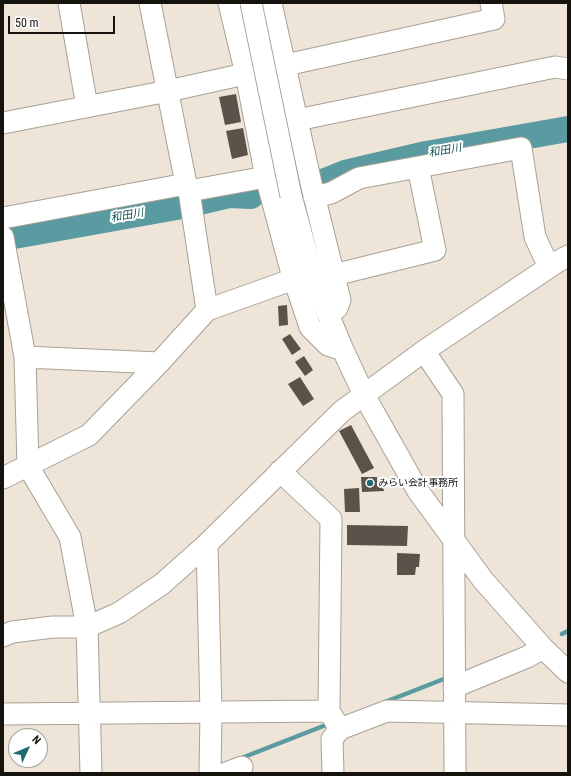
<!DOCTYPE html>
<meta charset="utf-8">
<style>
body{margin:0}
#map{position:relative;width:571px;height:776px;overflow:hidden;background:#eee5d8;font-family:"Roboto Condensed",sans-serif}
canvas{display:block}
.frame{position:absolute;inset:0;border:4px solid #16130f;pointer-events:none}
.north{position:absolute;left:8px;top:728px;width:40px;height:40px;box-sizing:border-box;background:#fff;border:1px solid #a2a19f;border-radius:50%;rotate:46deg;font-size:11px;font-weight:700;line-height:16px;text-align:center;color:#16130f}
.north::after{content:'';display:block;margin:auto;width:14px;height:18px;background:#1f6b70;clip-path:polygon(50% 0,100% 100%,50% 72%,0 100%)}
.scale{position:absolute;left:8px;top:16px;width:107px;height:18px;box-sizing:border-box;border:2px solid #16130f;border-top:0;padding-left:5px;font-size:12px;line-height:14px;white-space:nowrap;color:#16130f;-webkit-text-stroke:3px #fff;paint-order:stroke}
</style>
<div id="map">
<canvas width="571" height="776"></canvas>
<div class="frame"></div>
<div class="north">N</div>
<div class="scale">50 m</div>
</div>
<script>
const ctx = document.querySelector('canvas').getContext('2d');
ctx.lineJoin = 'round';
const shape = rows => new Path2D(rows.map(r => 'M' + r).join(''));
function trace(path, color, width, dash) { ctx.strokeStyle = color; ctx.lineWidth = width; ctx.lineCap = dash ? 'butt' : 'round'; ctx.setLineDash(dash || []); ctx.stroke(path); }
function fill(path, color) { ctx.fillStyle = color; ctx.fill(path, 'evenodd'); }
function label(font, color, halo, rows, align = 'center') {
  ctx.font = font + ' "Roboto Condensed","Noto Sans JP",sans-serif'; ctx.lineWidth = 4; ctx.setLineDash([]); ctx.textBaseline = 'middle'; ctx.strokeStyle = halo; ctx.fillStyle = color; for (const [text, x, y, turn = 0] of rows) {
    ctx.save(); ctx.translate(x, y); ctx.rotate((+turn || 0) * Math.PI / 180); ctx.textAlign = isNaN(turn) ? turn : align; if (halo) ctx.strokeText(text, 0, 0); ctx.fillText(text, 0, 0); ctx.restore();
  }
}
const stream = shape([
 [562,634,568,631],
 [385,702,449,677],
 [239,759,331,723]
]);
const river = shape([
 [325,181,345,173,426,154,568,129],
 [3,238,182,206,229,195,251,196]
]);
const building = shape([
 [236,94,241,122,225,125,219,97],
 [243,128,248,155,232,159,226,131],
 [287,305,288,325,279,326,278,306],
 [290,334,301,349,292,355,282,339],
 [304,356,313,370,305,376,295,362],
 [300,377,314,399,303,406,288,384],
 [351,425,374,468,362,474,339,431],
 [361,477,377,477,377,485,383,484,384,491,362,492],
 [359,488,360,512,345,512,344,489],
 [347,525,408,526,407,546,347,545],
 [397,553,420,554,419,567,416,567,415,575,397,575]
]);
const minor = shape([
 [69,3,87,107],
 [150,3,186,184],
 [229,3,246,74,266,177,291,270,310,327,328,345,343,350],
 [271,3,311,183,340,300,337,308,328,314],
 [297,120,555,67,568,69],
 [3,123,168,91,494,19,491,3],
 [291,196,308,258,328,314,343,350,364,395,418,491,483,580,543,648,568,672],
 [314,197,331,193,359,178,521,148,535,237,549,267],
 [3,218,186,184,189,191,266,177],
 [3,237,25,357,28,466,70,537,87,627,91,773],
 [334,275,435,250,418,167],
 [207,310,294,279],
 [424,351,453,394,455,773],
 [25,357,159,363],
 [280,471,331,519,329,711],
 [3,478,89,435,159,363,207,310,189,191],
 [207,544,211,712,210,773],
 [3,636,12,632,53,627,87,627,119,613,162,584,207,544,342,411,424,351,557,262,568,256],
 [454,687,527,657,543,648],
 [3,714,329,711,340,729],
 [226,773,242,767],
 [333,773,332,739,340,729,387,711,568,715]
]);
const minorBridge = shape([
 [251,3,291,196]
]);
const markers = [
 [370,483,4,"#1f6b70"]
];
const poiNames = [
 ["みらい会計事務所",378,483]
];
const waterNames = [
 ["和田川",445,151,-10],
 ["和田川",127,216,-10]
];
trace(stream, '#599ba0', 4.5);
trace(river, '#599ba0', 26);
fill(building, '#5b5349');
trace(minor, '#a9a095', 23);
trace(minor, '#fff', 21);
trace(minorBridge, '#a9a095', 23, []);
trace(minorBridge, '#fff', 21);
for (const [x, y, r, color] of markers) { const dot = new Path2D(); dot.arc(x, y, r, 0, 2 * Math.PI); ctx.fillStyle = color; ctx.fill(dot); trace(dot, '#fff', 1.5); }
label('10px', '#16130f', '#fff', poiNames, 'left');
label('italic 11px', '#134e52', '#fff', waterNames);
</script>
